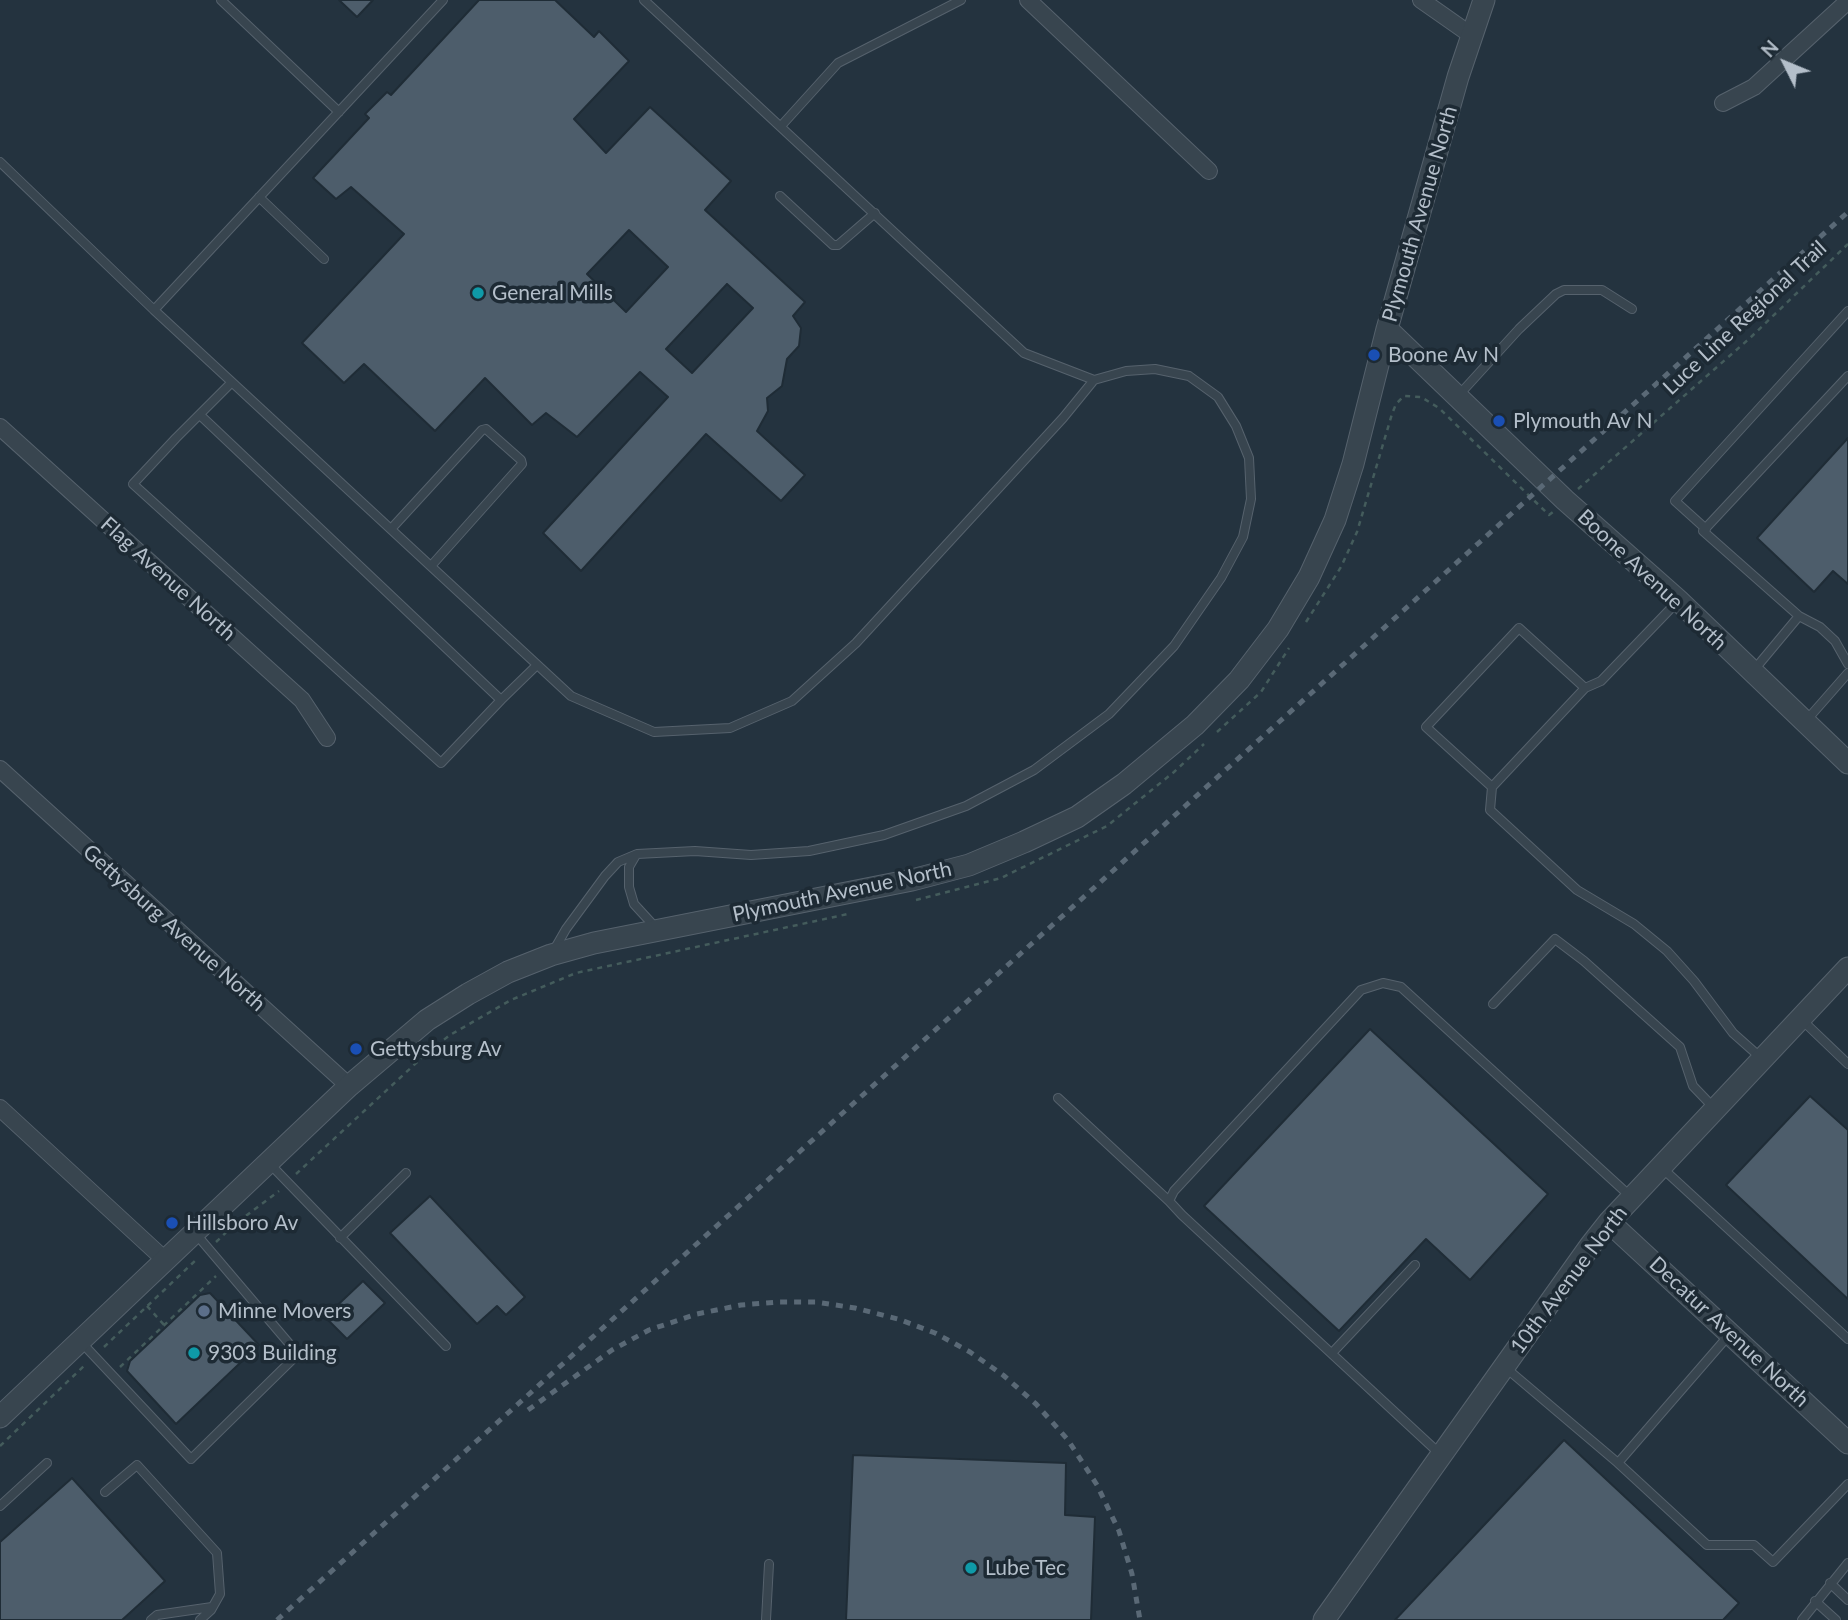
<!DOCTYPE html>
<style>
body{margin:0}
#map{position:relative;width:1848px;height:1620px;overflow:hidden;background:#24333f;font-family:Lato,sans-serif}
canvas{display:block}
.north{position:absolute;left:1750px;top:28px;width:70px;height:70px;-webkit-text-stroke:5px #1d2a34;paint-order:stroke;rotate:313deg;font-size:19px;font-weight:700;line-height:28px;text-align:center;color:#b4bfca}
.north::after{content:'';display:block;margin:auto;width:24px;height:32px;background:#b4bfca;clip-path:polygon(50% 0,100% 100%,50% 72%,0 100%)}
</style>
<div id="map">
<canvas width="1848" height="1620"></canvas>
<div class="north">N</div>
</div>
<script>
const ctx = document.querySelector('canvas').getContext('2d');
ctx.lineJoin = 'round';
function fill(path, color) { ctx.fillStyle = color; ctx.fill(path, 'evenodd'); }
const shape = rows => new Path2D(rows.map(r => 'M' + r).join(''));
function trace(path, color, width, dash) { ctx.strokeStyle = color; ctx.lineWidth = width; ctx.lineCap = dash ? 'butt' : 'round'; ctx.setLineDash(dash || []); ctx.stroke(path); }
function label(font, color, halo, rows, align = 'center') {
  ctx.font = font + ' Lato,sans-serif'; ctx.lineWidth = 7; ctx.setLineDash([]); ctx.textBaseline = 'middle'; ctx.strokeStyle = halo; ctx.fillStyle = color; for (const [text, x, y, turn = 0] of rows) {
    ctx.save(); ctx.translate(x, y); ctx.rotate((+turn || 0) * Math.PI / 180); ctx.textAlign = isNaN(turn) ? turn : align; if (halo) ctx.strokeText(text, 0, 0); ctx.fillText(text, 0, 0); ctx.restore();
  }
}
const building = shape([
 [339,0,373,0,357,17,339,0],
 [479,0,555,0,594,37,599,31,629,61,574,119,606,153,650,107,731,181,705,210,805,302,793,316,801,328,799,346,787,359,782,386,767,398,768,411,757,431,805,475,781,501,706,434,581,571,543,533,668,397,640,372,577,437,546,413,532,425,485,378,435,431,364,364,344,383,302,343,404,234,351,187,336,199,313,178,369,118,365,114,387,92,391,95,479,0],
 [629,230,668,267,626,312,587,274,629,230],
 [727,284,753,308,692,373,666,349,727,284],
 [1848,438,1848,584,1833,571,1814,592,1757,538,1848,438],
 [1370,1029,1548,1194,1470,1280,1426,1239,1339,1331,1204,1206,1370,1029],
 [1810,1096,1848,1130,1848,1299,1726,1185,1810,1096],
 [430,1196,525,1297,506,1315,497,1306,477,1324,390,1233,430,1196],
 [363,1281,385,1303,347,1339,325,1317,363,1281],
 [210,1293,259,1345,176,1424,127,1371,130,1361,200,1295,210,1293],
 [1564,1440,1739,1603,1723,1620,1395,1620,1564,1440],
 [853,1455,1066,1463,1065,1515,1095,1517,1091,1620,846,1620,853,1455],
 [72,1478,165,1581,122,1620,0,1620,0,1542,72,1478]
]);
const path = shape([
 [1578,489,1750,338,1848,244],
 [1306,622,1341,567,1357,532,1392,414,1396,404,1404,396,1421,397,1439,408,1549,515,1553,512],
 [1217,732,1261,692,1289,648],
 [916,900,1001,878,1107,826,1174,772,1204,744],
 [296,1174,428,1052,450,1035,511,1000,576,973,848,914],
 [216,1242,235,1224,279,1191],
 [147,1306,166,1327],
 [104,1347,198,1258],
 [120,1367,216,1276],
 [0,1446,86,1364]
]);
const service = shape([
 [221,0,339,112],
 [443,0,154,310,571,696,654,732,730,728,792,701,856,643,1063,418,1094,380,1126,371,1155,369,1189,376,1218,397,1236,426,1249,458,1251,499,1243,537,1221,578,1174,646,1109,714,1034,770,966,806,884,835,809,851,751,855,695,851,637,854,618,862,605,876,566,929,554,950],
 [644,0,1024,353,1094,380],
 [781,126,838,63,961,0],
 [0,162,154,310],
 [780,196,833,245,838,245,875,213],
 [259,197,324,259],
 [1458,396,1519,329,1556,294,1564,290,1602,290,1632,309],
 [200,415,501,700,441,763,133,484,176,438,232,382],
 [391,529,482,430,486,429,521,460,522,464,431,566],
 [1706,529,1675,501,1848,311],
 [1677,602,1601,681,1585,688,1492,787,1490,810,1577,890,1634,924,1667,951,1694,981,1733,1033,1760,1057],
 [1799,616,1820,627,1835,641,1848,664],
 [1754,670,1799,616,1703,531,1848,376],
 [501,700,537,665],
 [1805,722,1848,673],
 [1492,787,1426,727,1519,628,1585,688],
 [636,855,629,867,629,887,634,904,656,928],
 [1493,1004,1555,939,1584,961,1680,1047,1693,1086,1715,1109],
 [1802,1020,1848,1064],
 [1058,1098,1169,1201],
 [269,1163,446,1346],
 [1661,1167,1848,1339],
 [340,1238,406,1173],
 [82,1343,191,1459,298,1354,196,1234],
 [1332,1353,1415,1265],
 [1506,1368,1618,1463,1729,1335],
 [1440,1454,1182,1215,1169,1201,1174,1191,1361,990,1383,983,1401,987,1630,1196],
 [1618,1463,1707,1545,1754,1545,1773,1562,1848,1484],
 [105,1492,137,1465,217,1553,220,1594,211,1610,200,1620],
 [0,1506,47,1463],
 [1830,1583,1848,1600],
 [1815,1601,1836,1620],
 [151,1620,157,1615,212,1607],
 [766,1620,769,1564],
 [1802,1620,1848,1563]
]);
const minor = shape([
 [1028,0,1209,171],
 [1421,0,1471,35],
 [1723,103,1754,87,1848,1],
 [0,427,302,700,327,738],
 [0,769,349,1086],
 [0,1108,165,1260]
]);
const tertiary = shape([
 [1387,329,1565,500,1678,600,1848,763],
 [1609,1222,1848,1443],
 [0,1417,349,1086,427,1020,468,994,508,972,551,955,594,943,912,880,969,865,1024,842,1077,817,1124,784,1195,725,1239,680,1278,629,1309,577,1335,520,1353,464,1387,329,1458,77,1484,0],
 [1324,1620,1590,1246,1609,1222,1848,968]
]);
const rail = shape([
 [528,1410,612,1350,649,1330,697,1314,741,1305,778,1302,816,1302,855,1308,898,1319,935,1333,970,1352,1003,1375,1036,1404,1068,1440,1097,1485,1119,1531,1132,1574,1140,1620],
 [277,1620,1848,212]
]);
const markers = [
 [478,293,7,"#0f9aa8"],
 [1374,355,7,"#1a4fb4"],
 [1499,421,7,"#1a4fb4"],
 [356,1049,7,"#1a4fb4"],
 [172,1223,7,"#1a4fb4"],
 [204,1311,7,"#5c6f8a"],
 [194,1353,7,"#0f9aa8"],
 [971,1568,7,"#0f9aa8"]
];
const streetNames = [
 ["Plymouth Avenue North",1420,214,-74],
 ["Luce Line Regional Trail",1745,318,-43],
 ["Flag Avenue North",168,579,42],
 ["Boone Avenue North",1652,580,43],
 ["Plymouth Avenue North",842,892,-12],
 ["Gettysburg Avenue North",174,928,42],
 ["10th Avenue North",1569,1280,-53],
 ["Decatur Avenue North",1729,1332,43]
];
const poiNames = [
 ["General Mills",492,293],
 ["Boone Av N",1388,355],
 ["Plymouth Av N",1513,421],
 ["Gettysburg Av",370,1049],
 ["Hillsboro Av",186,1223],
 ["Minne Movers",218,1311],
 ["9303 Building",208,1353],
 ["Lube Tec",985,1568]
];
fill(building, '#4d5d6b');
trace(building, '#1f2c36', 2);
trace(service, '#56626d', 10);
trace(minor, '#56626d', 18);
trace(tertiary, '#56626d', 23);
trace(path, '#445c5c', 2.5, [5, 5]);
trace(service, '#38454f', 8);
trace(minor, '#38454f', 16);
trace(tertiary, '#38454f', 21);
trace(rail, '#5a6976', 5, [7, 7]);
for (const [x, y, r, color] of markers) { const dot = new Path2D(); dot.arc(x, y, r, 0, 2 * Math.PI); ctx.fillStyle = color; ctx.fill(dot); trace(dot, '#1d2a34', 2.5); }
label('21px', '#b4bfca', '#1d2a34', streetNames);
label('21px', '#b4bfca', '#1d2a34', poiNames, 'left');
</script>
